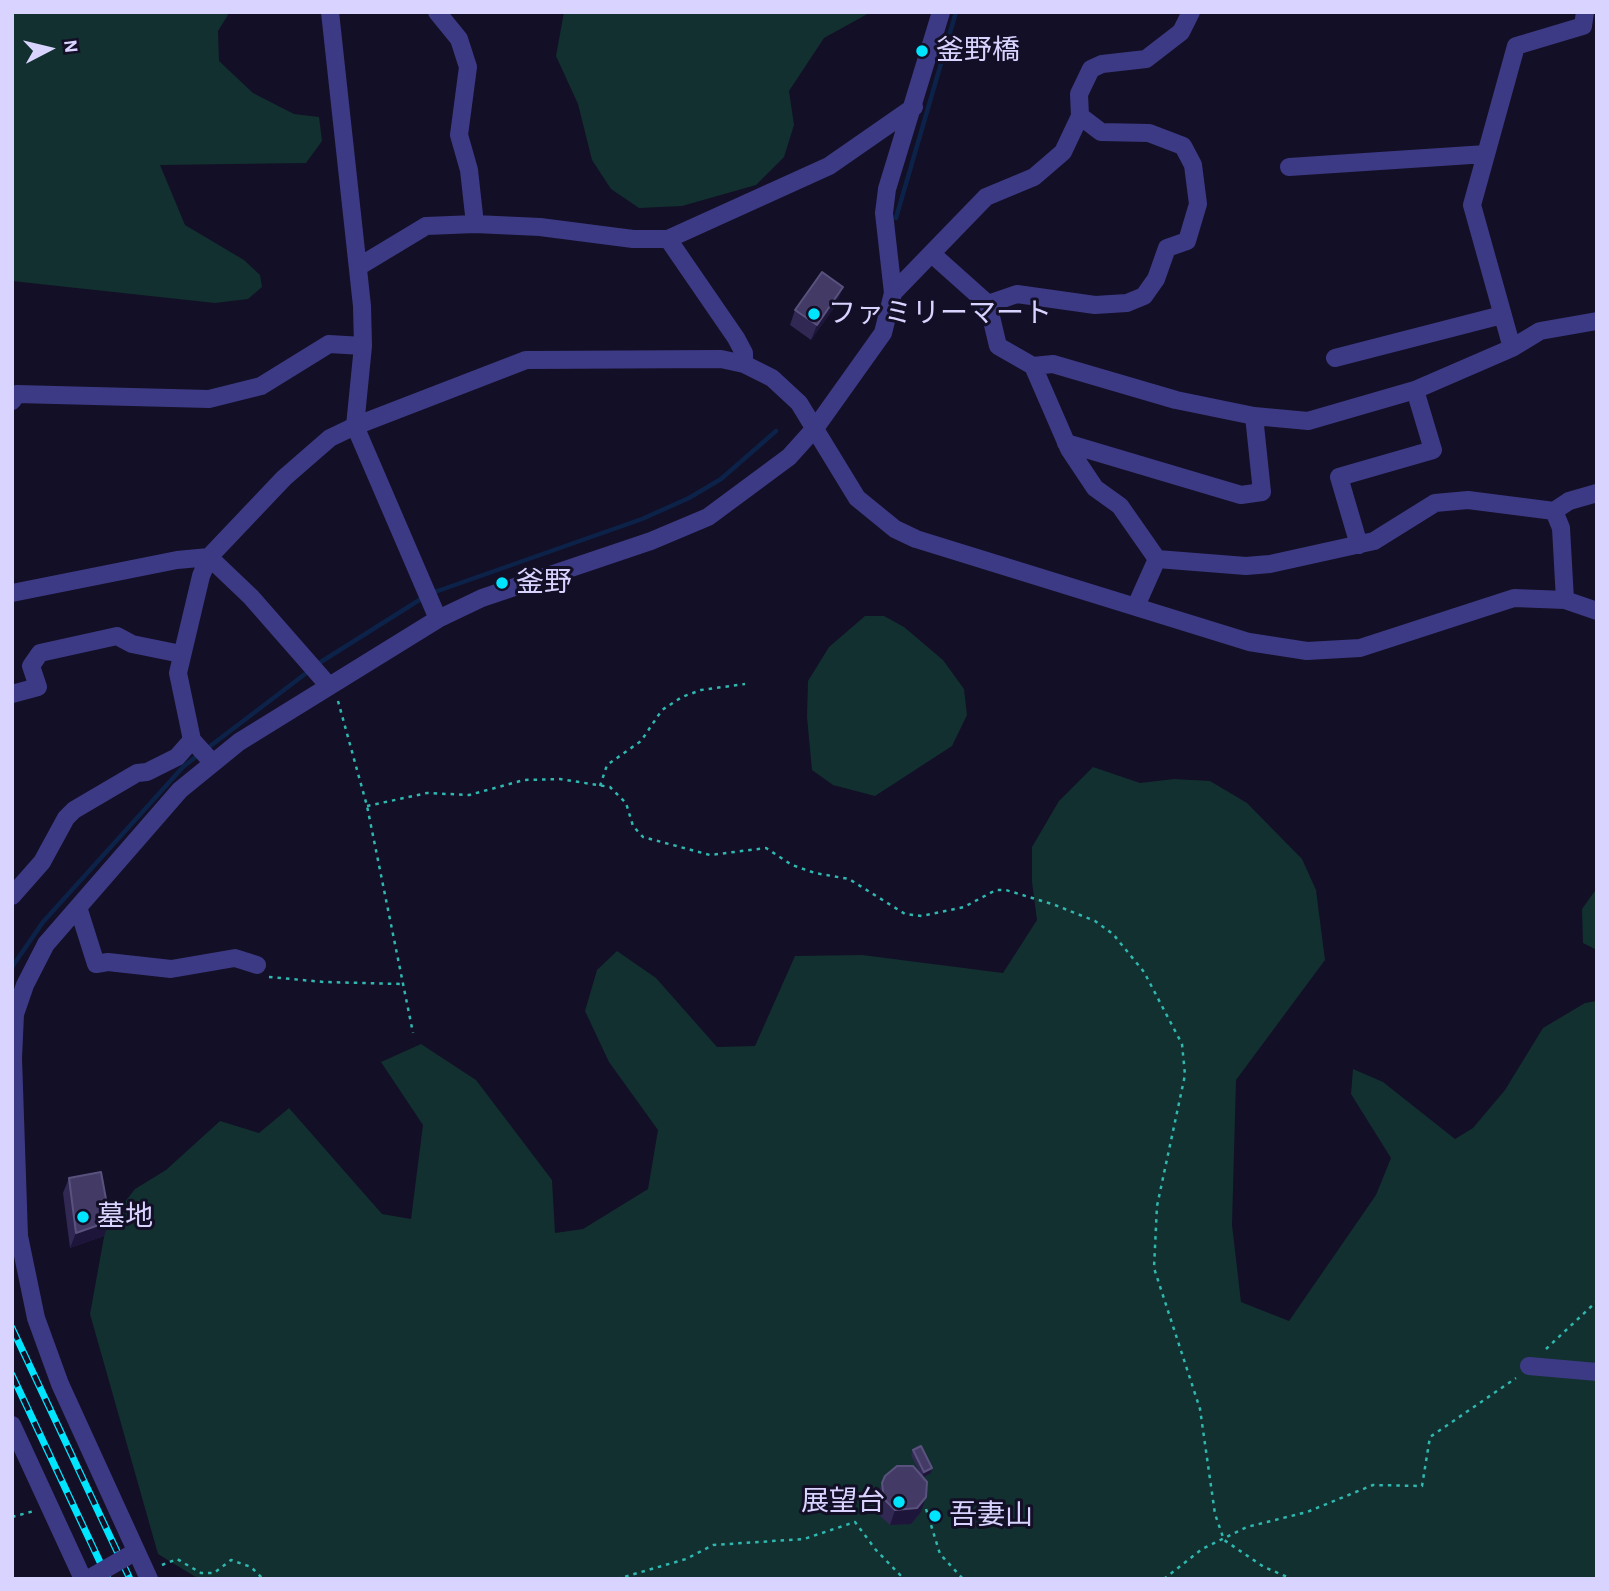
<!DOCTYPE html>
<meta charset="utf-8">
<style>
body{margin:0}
#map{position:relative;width:1609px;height:1591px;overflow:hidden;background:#130f26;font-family:"Alegreya Sans",sans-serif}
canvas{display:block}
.frame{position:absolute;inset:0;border:14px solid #d9d4ff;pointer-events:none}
.north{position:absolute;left:14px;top:14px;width:70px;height:70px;-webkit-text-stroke:5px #130f26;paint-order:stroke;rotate:83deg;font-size:19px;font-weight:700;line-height:28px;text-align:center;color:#d9d4ff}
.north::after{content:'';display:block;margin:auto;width:24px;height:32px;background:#d9d4ff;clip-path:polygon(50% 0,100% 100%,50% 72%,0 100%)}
</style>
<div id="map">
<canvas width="1609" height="1591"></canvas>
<div class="frame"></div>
<div class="north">N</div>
</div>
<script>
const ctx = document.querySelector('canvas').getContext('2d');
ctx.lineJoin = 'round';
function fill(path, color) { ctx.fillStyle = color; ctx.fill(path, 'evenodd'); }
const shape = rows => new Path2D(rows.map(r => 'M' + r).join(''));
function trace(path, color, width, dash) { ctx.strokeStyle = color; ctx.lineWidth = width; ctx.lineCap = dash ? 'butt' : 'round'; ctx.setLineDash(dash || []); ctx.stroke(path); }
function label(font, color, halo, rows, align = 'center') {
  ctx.font = font + ' "Alegreya Sans","Noto Sans JP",sans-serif'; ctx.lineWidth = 6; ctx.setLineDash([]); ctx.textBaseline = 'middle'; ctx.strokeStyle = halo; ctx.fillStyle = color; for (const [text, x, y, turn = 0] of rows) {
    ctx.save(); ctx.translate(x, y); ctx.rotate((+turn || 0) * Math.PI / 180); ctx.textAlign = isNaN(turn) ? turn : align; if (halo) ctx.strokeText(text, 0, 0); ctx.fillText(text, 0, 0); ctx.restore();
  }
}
const green = shape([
 [12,12,226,12,228,15,218,31,219,61,253,93,294,114,319,117,322,141,306,163,160,165,185,225,244,260,260,275,262,287,248,299,215,303,12,281],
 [564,12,871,12,824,38,789,91,794,125,784,157,756,185,682,206,639,208,611,189,592,160,578,104,556,56],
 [865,616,884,616,904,627,943,660,964,689,967,715,952,746,875,796,833,785,812,770,807,717,808,681,829,647],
 [1093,767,1140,783,1174,779,1210,781,1247,803,1302,859,1316,890,1325,960,1236,1080,1232,1225,1241,1302,1289,1321,1376,1195,1391,1158,1351,1094,1353,1069,1383,1082,1455,1139,1473,1128,1505,1090,1543,1028,1585,1003,1597,1001,1597,1579,199,1579,158,1554,90,1314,106,1226,135,1189,166,1170,220,1121,259,1133,289,1108,382,1214,411,1219,423,1125,381,1062,421,1044,476,1080,552,1180,555,1233,583,1229,648,1189,658,1130,609,1062,585,1011,597,970,617,951,656,978,717,1047,755,1046,795,956,862,955,1003,973,1037,920,1032,882,1032,847,1059,801],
 [1597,888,1597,950,1583,943,1582,909]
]);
const stream = shape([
 [896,218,956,12],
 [432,593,642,519,689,498,721,479,776,431],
 [316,665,424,597],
 [205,750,309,671],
 [12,967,43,922,183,767,198,755]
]);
const path = shape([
 [338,701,367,806,413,1033],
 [600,786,607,765,641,741,662,710,682,697,701,690,745,684],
 [367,806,427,793,469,795,524,780,560,779,610,787,626,803,633,826,643,837,710,855,766,848,792,865,815,873,849,879,905,914,922,916,964,907,996,890,1006,890,1055,905,1095,921,1113,934,1144,972,1182,1044,1185,1075,1157,1206,1154,1268,1200,1409,1215,1514,1224,1540,1264,1567,1292,1579],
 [269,977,324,982,402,984],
 [1546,1349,1597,1301],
 [926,1509,940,1554,963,1579],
 [12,1517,34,1511],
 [162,1565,177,1559,201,1573,214,1573,231,1560,251,1567,263,1579],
 [617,1579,686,1559,713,1545,804,1539,855,1522,876,1550,904,1579],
 [1164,1579,1202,1549,1247,1527,1307,1512,1373,1485,1422,1486,1430,1437,1516,1378]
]);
const minor = shape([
 [330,12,362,306,363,346,355,426,526,360,721,359,744,364,772,378,799,403,857,498,895,529,916,539,1249,642,1307,651,1360,648,1514,598,1565,600,1597,611],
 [437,12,459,39,468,67,459,135,469,170,475,224],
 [1289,167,1486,154],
 [668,239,736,338,744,353,744,364],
 [932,254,988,304,998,346,1033,366,1053,364,1176,400,1254,416,1308,421,1415,390,1512,348,1540,331,1597,321],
 [358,267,426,226,475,224,540,227,633,239,668,239,829,166,914,107],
 [893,293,986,197,1034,177,1063,152,1080,116,1079,94,1091,69,1102,64,1146,59,1181,32,1191,12],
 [988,304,1017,294,1095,305,1127,303,1144,296,1156,279,1167,248,1187,241,1198,204,1193,165,1183,146,1149,133,1101,132,1080,116],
 [1512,348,1472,205,1516,46,1583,26,1585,12],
 [1335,358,1502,315],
 [1033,366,1069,449,1095,488,1120,506,1157,559,1246,566,1270,564,1374,541,1435,503,1468,500,1554,511,1569,501,1597,493],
 [12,401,17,394,209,399,261,386,329,344,363,346],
 [1066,443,1241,495,1262,492,1254,416],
 [1554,511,1561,528,1565,600],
 [1359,545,1339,477,1433,450,1415,390],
 [12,593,177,560,209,557,251,597,329,686],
 [1136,606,1157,559],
 [12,694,38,687,31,666,40,653,117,636,132,644,181,654],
 [212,762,192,740,178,673,201,576,209,557,284,478,330,438,355,426,438,619],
 [12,896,42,862,66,818,74,810,137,773,147,772,177,757,192,740],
 [78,907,96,964,108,962,171,969,235,958,257,965],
 [1529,1366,1597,1372],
 [12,1425,83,1579],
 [149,1579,60,1384,36,1318,19,1236,13,1058,15,1014,25,985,46,944,180,790,239,742,438,619,482,598,651,541,708,517,789,457,816,427,883,333,893,293,884,213,887,189,941,12]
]);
const rail = shape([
 [12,1328,130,1579],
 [12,1375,108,1579]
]);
const minorBridge = shape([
 [88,1579,128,1556]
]);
const wall = shape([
 [838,302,811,340,790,325,795,310],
 [69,1178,110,1221,104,1236,70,1248,63,1193],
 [913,1450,931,1473,923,1477,921,1512,911,1524,890,1525,878,1514,876,1498,885,1476,921,1475,911,1455]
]);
const shadedWall = shape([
 [843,287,838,302,811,340,817,325],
 [110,1221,104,1236,70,1248,76,1233],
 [932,1468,931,1473,922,1478,924,1472],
 [926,1497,921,1512,911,1524,890,1525,895,1510]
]);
const building = shape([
 [822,272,843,287,817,325,795,310,822,272],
 [101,1172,110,1221,76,1233,69,1178,101,1172],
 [921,1446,932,1468,924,1472,913,1450,921,1446],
 [897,1466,913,1466,927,1482,926,1497,917,1508,895,1510,884,1499,882,1483,885,1476,897,1466]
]);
const markers = [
 [922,51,7,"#00e5ff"],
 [814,314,7,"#00e5ff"],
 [502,583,7,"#00e5ff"],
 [83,1217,7,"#00e5ff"],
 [899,1502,7,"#00e5ff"],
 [935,1516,7,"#00e5ff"]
];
const poiNames = [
 ["釜野橋",936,51],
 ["ファミリーマート",828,314],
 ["釜野",516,583],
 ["墓地",97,1217],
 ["展望台",885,1502,"right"],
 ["吾妻山",949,1516]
];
fill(green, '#12302f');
trace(stream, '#0c2248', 4.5);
trace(path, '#2fb8b0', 2.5, [3.5, 5]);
trace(minor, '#3d3a85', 18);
trace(rail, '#00e5ff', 7);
trace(rail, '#130f26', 4.5, [13]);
trace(minorBridge, '#3d3a85', 18);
fill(wall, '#312854');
fill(shadedWall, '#1d163a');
fill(building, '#433a66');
trace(building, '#5a527e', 2);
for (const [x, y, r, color] of markers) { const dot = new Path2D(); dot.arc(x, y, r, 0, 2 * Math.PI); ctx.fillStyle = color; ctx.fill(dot); trace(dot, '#130f26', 2.5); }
label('28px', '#d9d4ff', '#130f26', poiNames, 'left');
</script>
